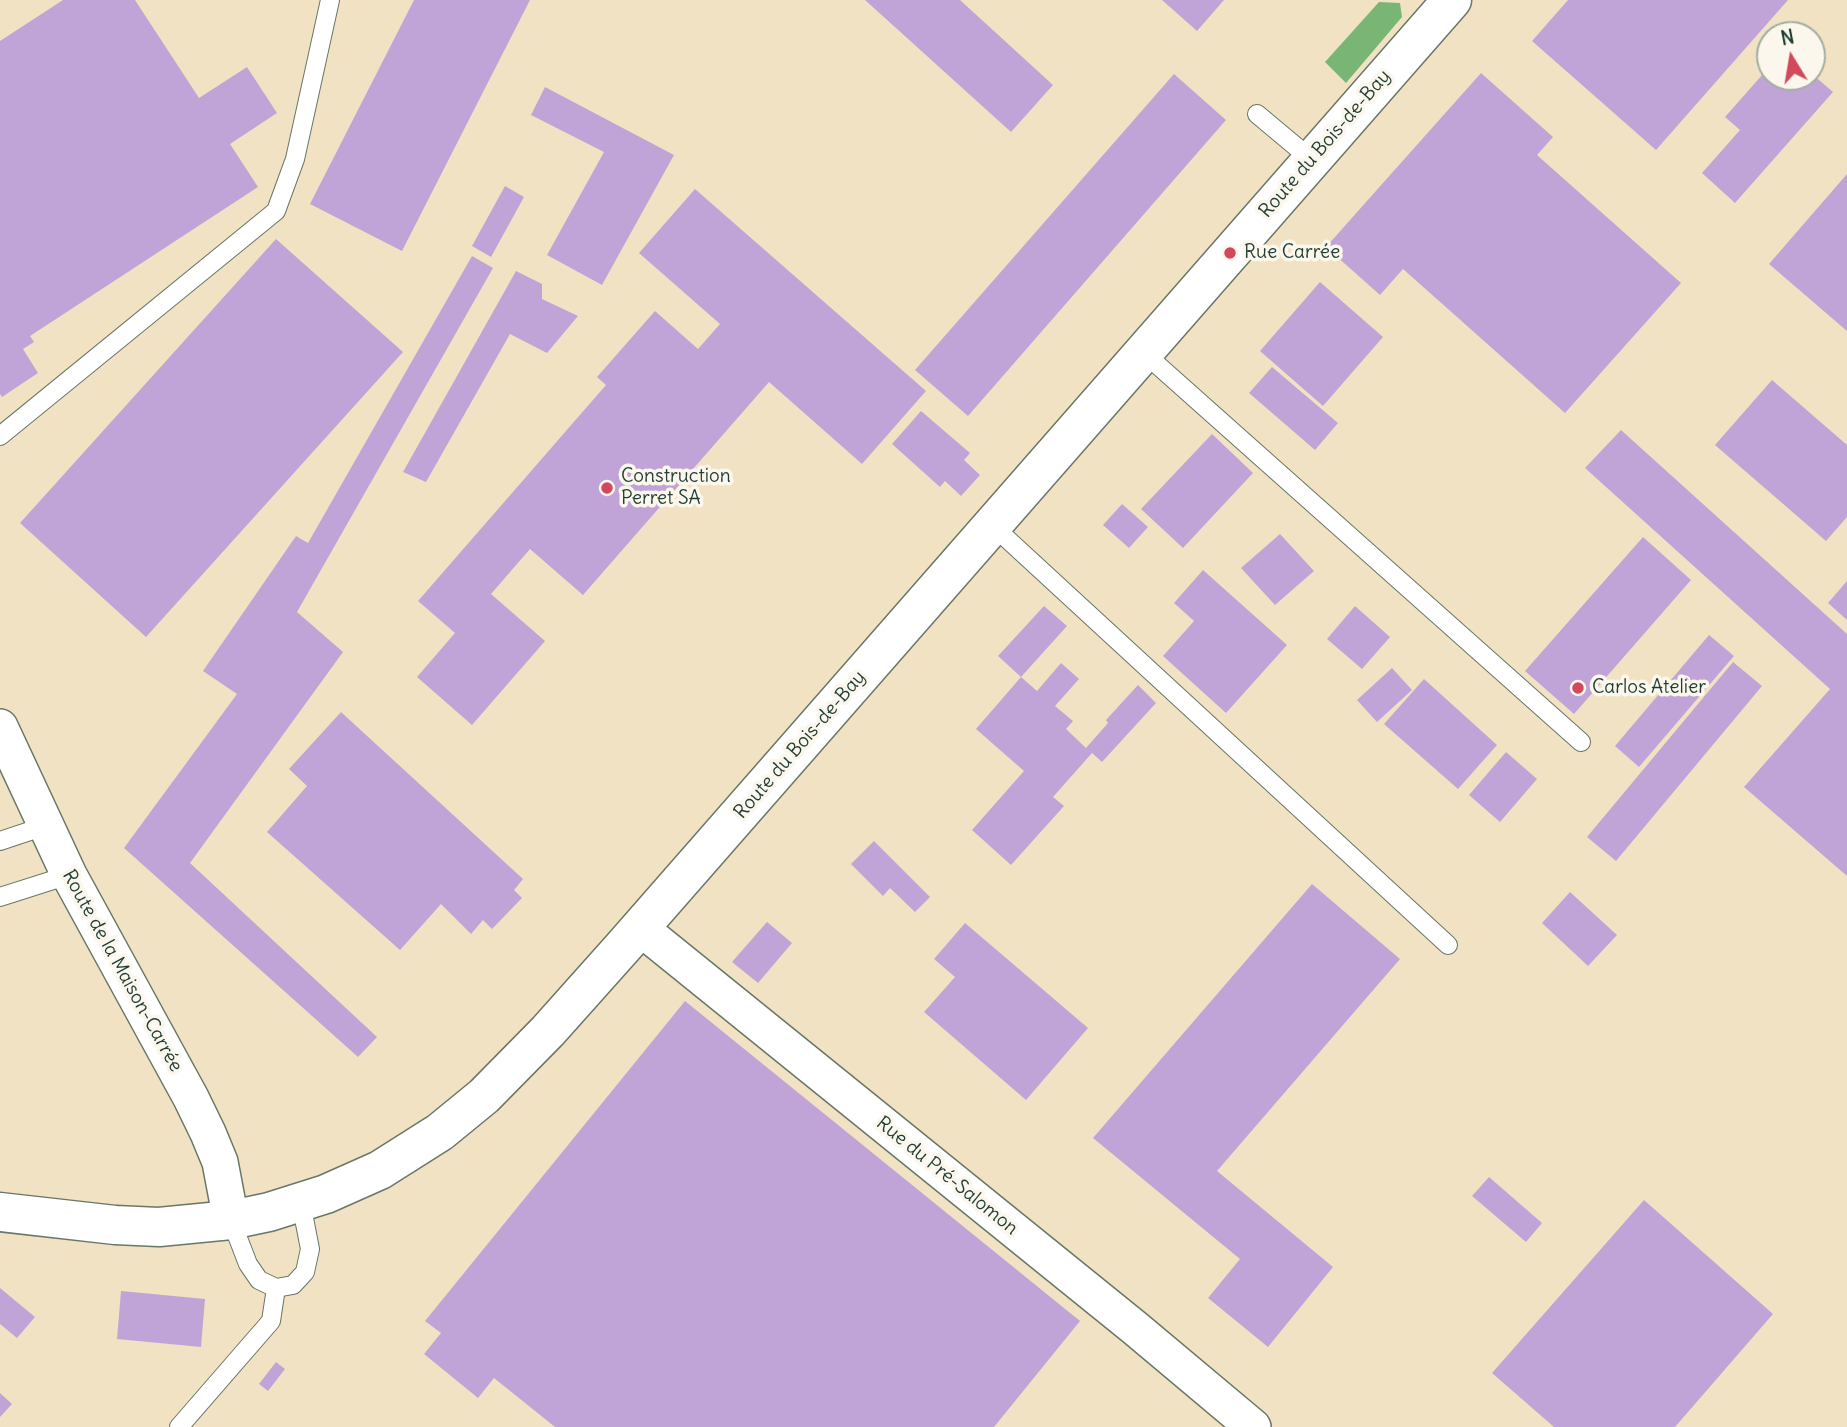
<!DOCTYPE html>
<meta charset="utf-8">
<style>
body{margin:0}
#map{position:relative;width:1847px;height:1427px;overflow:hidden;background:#f1e2c3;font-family:Delius,sans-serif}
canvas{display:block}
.north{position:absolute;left:1756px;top:21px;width:70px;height:70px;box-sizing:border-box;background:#fbf7ec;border:2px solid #a3ada2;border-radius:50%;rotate:349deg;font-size:19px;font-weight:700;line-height:28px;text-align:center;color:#1f3d34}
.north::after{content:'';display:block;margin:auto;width:24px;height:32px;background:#d1495b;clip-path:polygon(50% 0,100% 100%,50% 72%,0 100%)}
</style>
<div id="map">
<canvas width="1847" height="1427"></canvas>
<div class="north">N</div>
</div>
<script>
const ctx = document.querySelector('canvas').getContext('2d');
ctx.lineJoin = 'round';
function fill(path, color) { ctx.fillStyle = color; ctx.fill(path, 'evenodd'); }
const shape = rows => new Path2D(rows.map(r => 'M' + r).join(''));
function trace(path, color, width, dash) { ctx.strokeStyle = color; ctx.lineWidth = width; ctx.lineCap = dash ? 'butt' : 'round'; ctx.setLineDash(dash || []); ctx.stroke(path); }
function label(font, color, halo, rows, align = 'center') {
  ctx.font = font + ' Delius,sans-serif'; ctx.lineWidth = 7; ctx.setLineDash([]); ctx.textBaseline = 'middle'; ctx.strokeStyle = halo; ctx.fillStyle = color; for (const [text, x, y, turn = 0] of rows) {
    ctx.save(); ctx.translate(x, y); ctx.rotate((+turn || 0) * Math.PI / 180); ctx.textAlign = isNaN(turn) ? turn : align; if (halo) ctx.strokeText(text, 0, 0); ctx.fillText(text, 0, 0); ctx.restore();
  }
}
const forest = shape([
 [1379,2,1400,3,1402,17,1346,83,1325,62]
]);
const building = shape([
 [63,0,135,0,199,98,247,67,277,113,230,144,258,187,30,336,34,342,23,349,38,373,2,397,0,394,0,41],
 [414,0,530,0,402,251,310,204],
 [865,0,960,0,1053,85,1011,132],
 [1162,0,1224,0,1197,31],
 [1568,0,1788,0,1656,150,1532,41],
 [1770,66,1770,77,1812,77,1812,74,1833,92,1735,203,1702,173,1740,130,1725,117],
 [1481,73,1553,137,1537,155,1681,283,1565,413,1403,269,1380,295,1326,247],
 [1174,74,1226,120,968,416,915,370],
 [545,87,674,155,602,285,547,255,604,152,531,115],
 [1847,174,1847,331,1769,264],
 [505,186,524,197,491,257,472,246],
 [695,189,926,391,862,464,769,382,583,595,530,549,491,594,545,641,472,725,417,677,455,633,418,601,606,385,597,377,655,311,698,349,720,324,639,253],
 [276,239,403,352,146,637,20,523],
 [472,256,493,268,297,612,343,652,190,863,377,1037,358,1057,124,848,237,694,203,671,296,536,308,543],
 [516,271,542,284,542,299,578,316,547,353,510,334,426,482,403,472],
 [1320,282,1383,337,1323,406,1260,351],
 [1272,367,1338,423,1315,450,1249,393],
 [1772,380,1847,445,1847,517,1826,541,1715,445],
 [921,411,970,453,964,460,980,475,961,496,945,481,940,487,892,444],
 [1621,430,1847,634,1847,876,1744,787,1830,689,1585,468],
 [1212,434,1253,473,1183,548,1141,509],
 [1122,504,1148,527,1129,548,1103,525],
 [1280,534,1314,571,1275,605,1241,568],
 [1643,537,1691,580,1574,714,1525,671],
 [1203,570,1287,645,1226,713,1163,656,1194,621,1174,603],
 [1847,581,1847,620,1828,603],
 [1044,606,1067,626,1021,677,998,656],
 [1355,606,1390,637,1362,669,1327,639],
 [1709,635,1734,656,1639,767,1615,746],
 [1733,662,1762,686,1616,861,1587,837],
 [1061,663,1079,679,1055,706,1073,721,1066,729,1086,748,1108,723,1106,720,1138,685,1156,703,1102,762,1092,753,1053,797,1064,806,1011,865,972,830,1024,771,976,729,1021,677,1037,691],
 [1392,668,1412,690,1377,722,1357,700],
 [1424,679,1497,745,1458,789,1384,724],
 [341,712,523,879,514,890,522,898,492,929,483,920,471,934,441,904,400,950,267,832,307,786,289,769],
 [1506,752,1537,779,1500,822,1469,795],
 [874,841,930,897,915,912,890,888,883,896,851,864],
 [1312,884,1400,959,1217,1171,1333,1267,1268,1347,1208,1298,1240,1259,1093,1138],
 [1570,892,1617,935,1588,966,1542,923],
 [767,922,792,943,758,983,732,962],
 [965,923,1088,1028,1026,1100,924,1012,955,977,934,959],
 [685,1001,1080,1321,994,1427,555,1427,494,1378,478,1398,424,1354,441,1333,425,1321],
 [1489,1177,1542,1223,1526,1242,1472,1196],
 [1644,1200,1773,1314,1675,1427,1554,1427,1492,1373],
 [0,1288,35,1317,17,1338,0,1324],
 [121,1291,205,1299,201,1347,117,1339],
 [276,1362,285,1369,268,1391,259,1384],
 [0,1393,12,1404,0,1417]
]);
const lane = shape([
 [1257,114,1312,160],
 [1143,352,1581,742],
 [0,436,276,211,295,159,330,0],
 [992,525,1448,945],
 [0,841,45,826],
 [0,897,69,875],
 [231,1220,248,1264,259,1280,276,1288,293,1285,305,1272,310,1249,301,1203],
 [179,1427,271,1321,276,1288]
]);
const street = shape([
 [0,727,69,875,191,1098,208,1133,220,1162,231,1220],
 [639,927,1135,1328,1253,1427]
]);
const secondary = shape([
 [0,1212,115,1225,159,1227,231,1220,269,1212,326,1194,380,1170,440,1132,484,1096,548,1031,623,947,1452,0]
]);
const markers = [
 [1230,253,7,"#d1495b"],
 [607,488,7,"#d1495b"],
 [1578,688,7,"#d1495b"]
];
const streetNames = [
 ["Route du Bois-de-Bay",1325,144,-49],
 ["Route du Bois-de-Bay",800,745,-49],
 ["Route de la Maison-Carrée",122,971,61],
 ["Rue du Pré-Salomon",947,1176,39]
];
const poiNames = [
 ["Rue Carrée",1244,253],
 ["Construction",621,477],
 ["Perret SA",621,499],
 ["Carlos Atelier",1592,688]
];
fill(forest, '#79b675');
fill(building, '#c1a4d7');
trace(lane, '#687766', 20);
trace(street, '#687766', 38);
trace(secondary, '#687766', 41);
trace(lane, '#fff', 18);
trace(street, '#fff', 35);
trace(secondary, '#fff', 38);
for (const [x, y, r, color] of markers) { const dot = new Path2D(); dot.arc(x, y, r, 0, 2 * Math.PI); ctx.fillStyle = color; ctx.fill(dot); trace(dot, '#fbf7ec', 2.5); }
label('19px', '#1f3d34', '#fbf7ec', streetNames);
label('19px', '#1f3d34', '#fbf7ec', poiNames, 'left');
</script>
